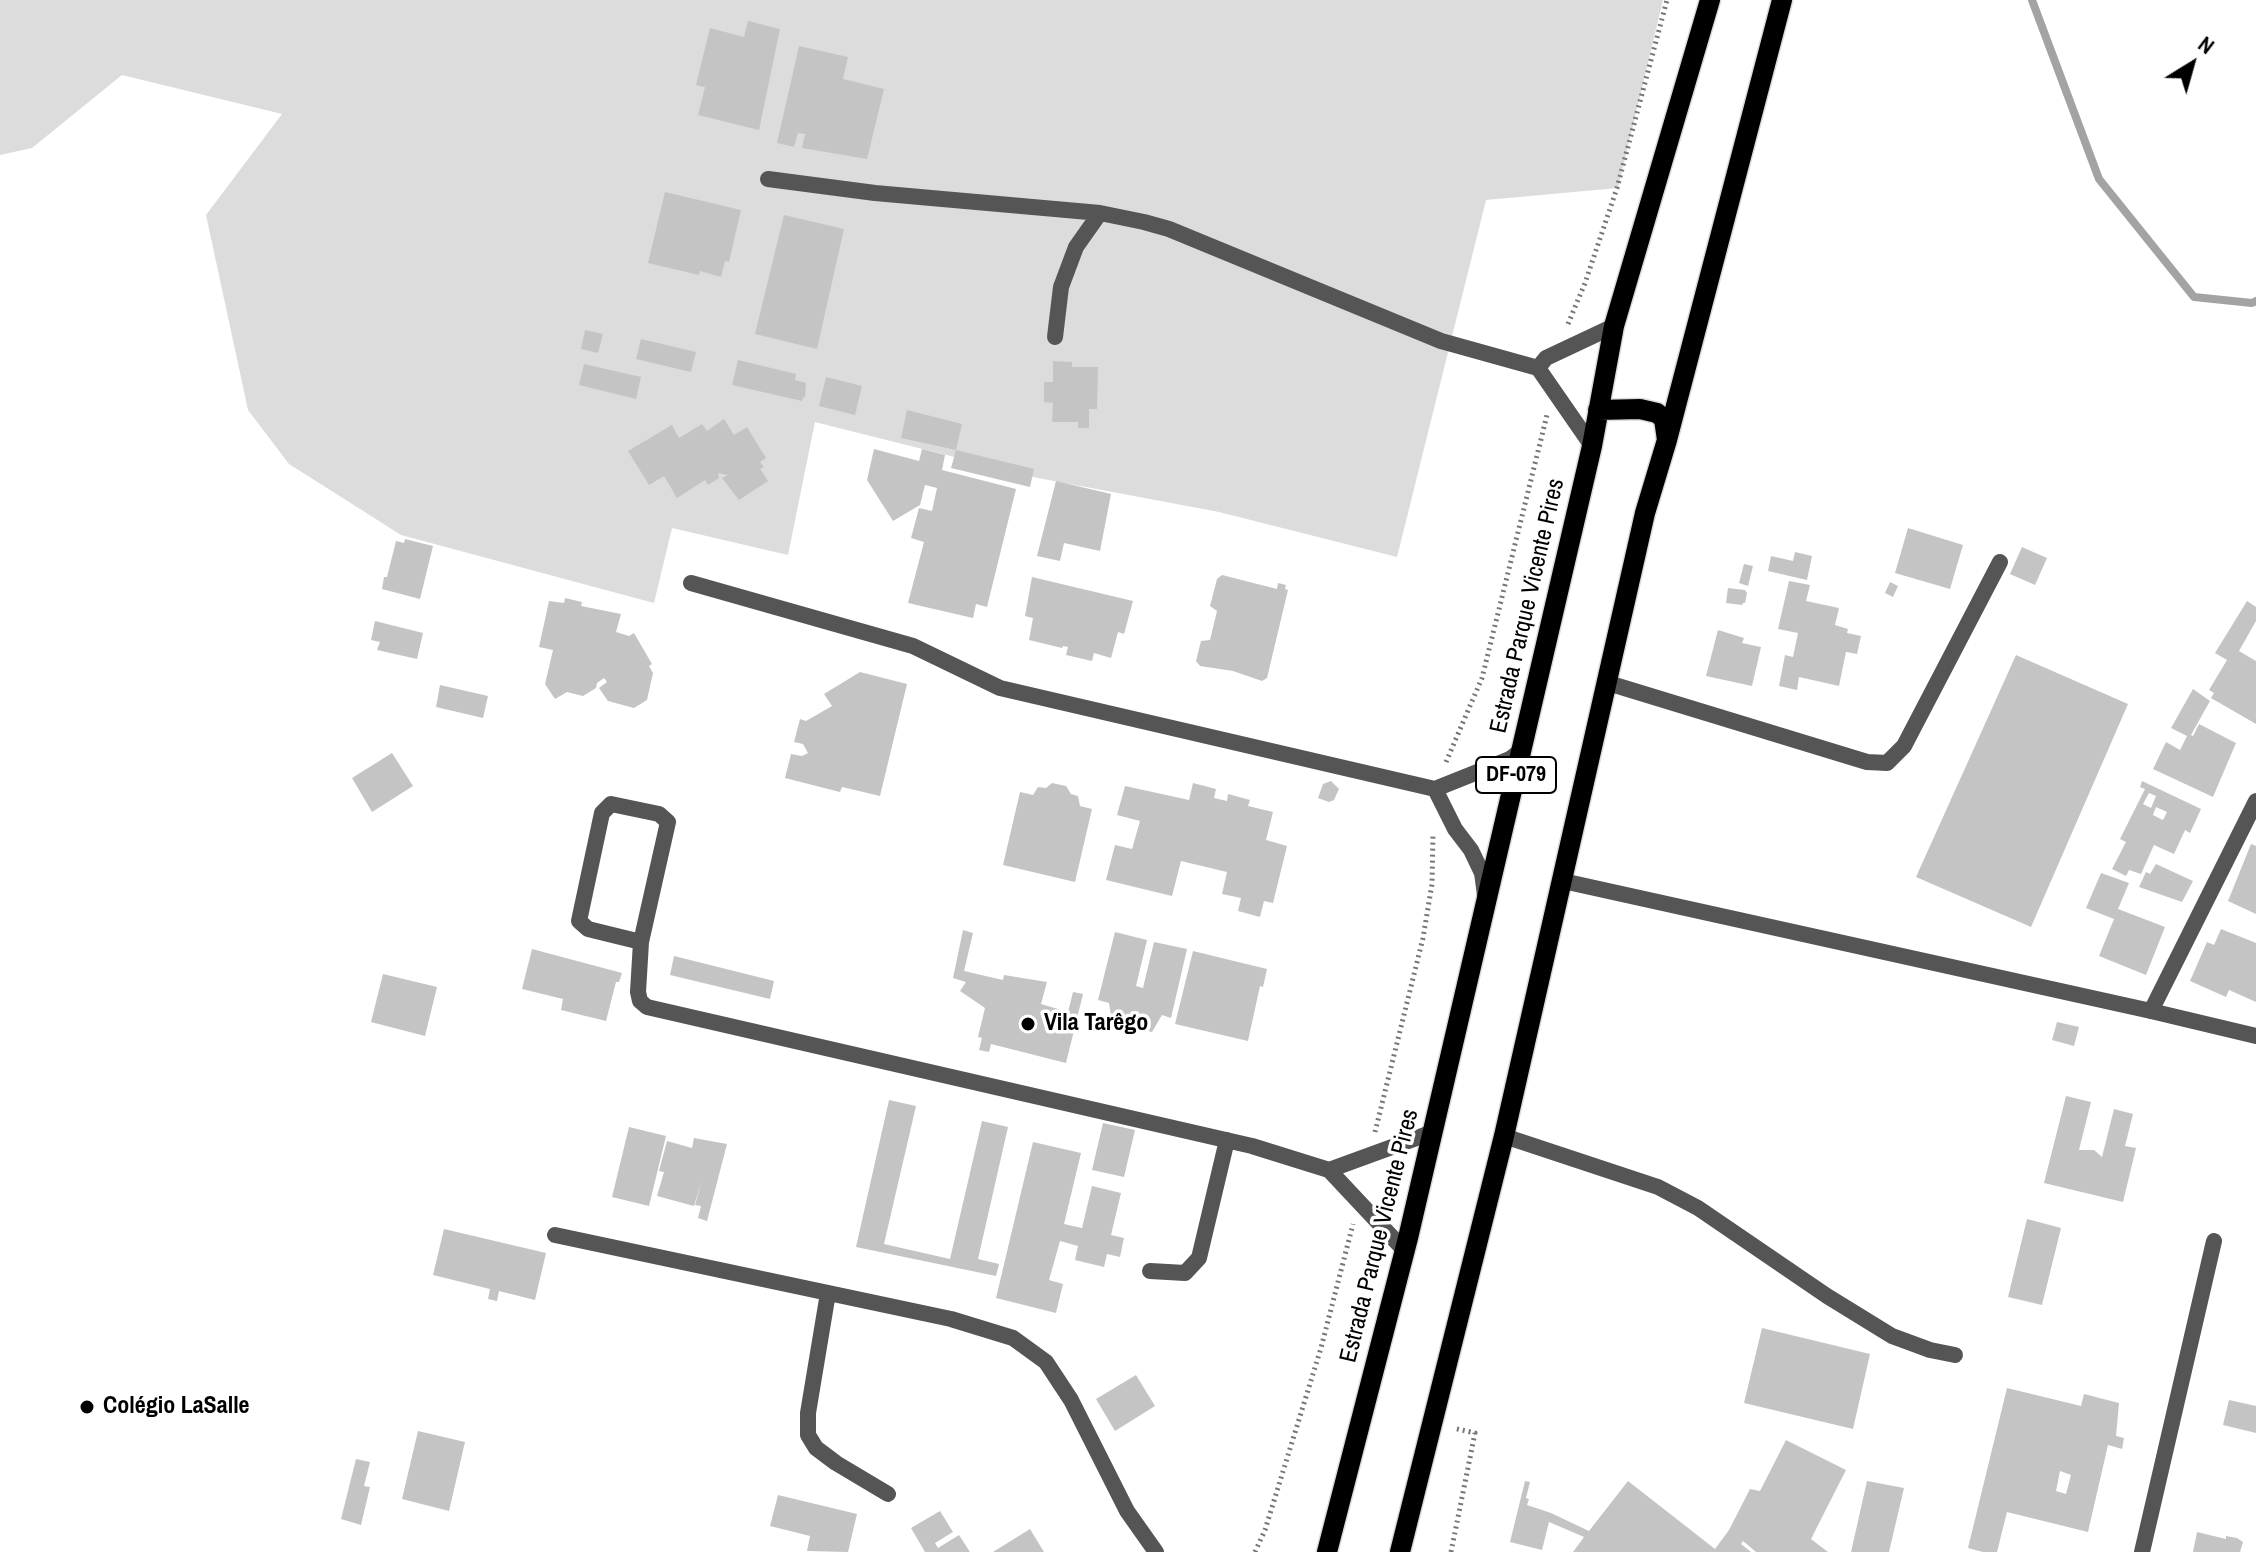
<!DOCTYPE html>
<meta charset="utf-8">
<style>
body{margin:0}
#map{position:relative;width:2256px;height:1552px;overflow:hidden;background:#fff;font-family:"Archivo Narrow",sans-serif}
canvas{display:block}
.north{position:absolute;left:2152px;top:24px;width:80px;height:80px;-webkit-text-stroke:6px #fff;paint-order:stroke;rotate:37deg;font-size:22px;font-weight:700;line-height:32px;text-align:center;color:#000}
.north::after{content:'';display:block;margin:auto;width:28px;height:36px;background:#000;clip-path:polygon(50% 0,100% 100%,50% 72%,0 100%)}
</style>
<div id="map">
<canvas width="2256" height="1552"></canvas>
<div class="north">N</div>
</div>
<script>
const ctx = document.querySelector('canvas').getContext('2d');
ctx.lineJoin = 'round';
function fill(path, color) { ctx.fillStyle = color; ctx.fill(path, 'evenodd'); }
const shape = rows => new Path2D(rows.map(r => 'M' + r).join(''));
function trace(path, color, width, dash) { ctx.strokeStyle = color; ctx.lineWidth = width; ctx.lineCap = dash ? 'butt' : 'round'; ctx.setLineDash(dash || []); ctx.stroke(path); }
function label(font, color, halo, rows, align = 'center') {
  ctx.font = font + ' "Archivo Narrow",sans-serif'; ctx.lineWidth = 7; ctx.setLineDash([]); ctx.textBaseline = 'middle'; ctx.strokeStyle = halo; ctx.fillStyle = color; for (const [text, x, y, turn = 0] of rows) {
    ctx.save(); ctx.translate(x, y); ctx.rotate((+turn || 0) * Math.PI / 180); ctx.textAlign = isNaN(turn) ? turn : align; if (halo) ctx.strokeText(text, 0, 0); ctx.fillText(text, 0, 0); ctx.restore();
  }
}
const green = shape([
 [0,0,1663,0,1618,188,1486,200,1397,557,1219,512,1038,478,815,422,788,555,672,528,654,603,401,535,289,464,248,410,206,215,282,114,122,75,32,148,0,155]
]);
const stream = shape([
 [2032,0,2099,179,2194,297,2252,303,2256,301]
]);
const building = shape([
 [748,21,780,29,759,130,698,115,705,87,696,85,710,28,744,37],
 [799,46,848,57,843,79,884,89,867,159,802,148,805,134,798,133,794,147,777,143],
 [665,192,741,210,729,262,725,261,721,277,700,271,699,275,648,263],
 [784,215,844,229,817,349,755,334],
 [585,330,603,334,598,353,581,349],
 [641,339,696,352,691,372,636,359],
 [738,360,796,374,795,380,806,383,805,398,803,397,802,401,732,385],
 [1053,361,1072,362,1072,367,1098,367,1097,409,1089,409,1089,428,1078,428,1078,422,1052,422,1053,403,1044,402,1044,382,1053,382],
 [584,364,641,377,636,399,579,385],
 [826,377,862,386,855,415,819,406],
 [907,410,962,424,956,450,901,438],
 [724,419,734,435,747,427,766,458,760,462,764,467,760,469,768,481,739,500,722,478,728,475,718,473,719,478,708,485,705,480,677,498,664,476,649,485,628,451,672,425,679,438,702,424,707,431],
 [874,449,919,461,922,449,945,455,942,470,1016,489,987,607,976,604,973,618,908,603,924,542,911,538,919,508,932,511,937,488,925,485,920,505,893,521,867,480],
 [956,450,1034,469,1030,487,951,468],
 [1056,481,1111,494,1100,551,1064,543,1060,561,1037,556],
 [1908,528,1963,545,1950,589,1895,573],
 [405,539,433,546,420,599,382,589,384,577,387,577,396,541,404,543],
 [2022,547,2047,558,2035,585,2010,574],
 [1795,552,1812,556,1807,580,1768,571,1771,556,1793,561],
 [1744,564,1753,566,1748,586,1739,583],
 [1222,575,1277,589,1278,583,1286,585,1285,589,1288,590,1267,678,1262,681,1233,671,1200,666,1196,661,1201,641,1210,640,1217,611,1210,606,1217,579],
 [1032,577,1133,601,1124,634,1118,632,1111,658,1094,653,1092,661,1066,655,1068,647,1063,646,1062,648,1029,640,1033,618,1025,616],
 [1789,581,1810,585,1806,601,1839,608,1835,625,1848,629,1847,633,1861,636,1857,654,1846,652,1839,686,1799,677,1797,690,1779,686,1785,655,1793,657,1798,633,1778,629],
 [1890,582,1898,586,1893,597,1885,593],
 [1728,588,1745,590,1747,593,1745,603,1743,603,1742,605,1726,603],
 [565,598,582,602,581,606,621,614,616,632,629,636,634,633,652,664,649,666,653,673,647,700,634,708,608,701,599,688,607,682,604,678,597,683,596,688,583,696,567,692,555,699,545,684,553,650,539,647,549,601,564,603],
 [2247,601,2256,607,2256,621,2239,651,2256,661,2256,724,2211,698,2214,693,2209,690,2227,660,2215,653],
 [375,621,423,633,417,659,377,650,380,642,371,640],
 [1718,630,1744,638,1742,643,1761,647,1752,686,1706,676],
 [2016,655,2128,704,2031,927,1916,877],
 [860,672,907,684,880,796,842,787,840,792,785,778,791,754,802,756,808,753,803,744,794,742,800,719,806,721,832,706,824,694],
 [440,685,488,696,483,718,436,707],
 [2193,689,2210,701,2191,735,2193,736,2199,724,2236,743,2213,797,2153,769,2166,742,2180,750,2187,736,2171,728],
 [392,753,413,786,372,812,352,778],
 [1331,781,1339,789,1334,800,1329,802,1318,798,1323,784],
 [2142,781,2201,809,2190,833,2185,830,2174,854,2154,845,2141,874,2129,870,2126,876,2112,869,2126,842,2120,839,2145,789,2140,787],
 [2149,793,2156,796,2151,808,2143,804],
 [2156,807,2167,812,2163,820,2153,815],
 [1052,783,1066,786,1071,794,1078,796,1080,806,1092,809,1075,882,1003,865,1020,792,1033,795,1038,787,1046,788],
 [1193,783,1216,789,1214,798,1227,801,1228,794,1250,800,1248,806,1273,812,1266,840,1287,846,1273,903,1264,901,1260,917,1238,911,1241,898,1222,894,1227,872,1181,861,1172,896,1106,880,1115,845,1132,849,1140,821,1117,815,1125,786,1189,800],
 [2251,844,2256,846,2256,914,2228,901],
 [2156,864,2193,881,2182,902,2139,887,2146,872,2150,874],
 [2101,873,2129,883,2118,909,2165,927,2146,975,2099,956,2114,919,2086,908],
 [2221,929,2256,943,2256,1002,2229,990,2226,997,2190,981,2207,942,2214,945],
 [963,930,973,933,964,971,1003,980,1004,975,1047,982,1041,1004,1068,1012,1073,992,1083,994,1066,1063,991,1044,989,1052,979,1050,982,1038,978,1037,985,1008,960,991,966,982,953,978],
 [1115,932,1147,940,1136,986,1143,988,1154,942,1187,949,1171,1018,1162,1015,1152,1032,1112,1022,1109,1003,1098,1000],
 [532,949,622,973,619,982,616,982,606,1021,561,1010,563,999,522,989],
 [1193,951,1267,969,1263,987,1260,986,1248,1041,1175,1024],
 [674,956,774,981,770,999,670,975],
 [383,974,437,987,425,1036,371,1022],
 [2057,1022,2079,1027,2074,1046,2052,1040],
 [2066,1096,2091,1102,2079,1150,2094,1150,2102,1157,2114,1109,2133,1114,2125,1146,2136,1148,2123,1202,2044,1183],
 [889,1100,916,1106,884,1244,950,1259,982,1121,1008,1127,978,1259,999,1264,996,1276,856,1247],
 [1103,1123,1135,1130,1124,1177,1092,1170],
 [629,1127,666,1136,649,1206,612,1197],
 [694,1138,727,1144,707,1221,698,1218,701,1206,695,1205,702,1180,694,1206,657,1196,664,1172,659,1171,667,1141,692,1148],
 [1033,1142,1081,1153,1064,1224,1082,1228,1092,1186,1121,1193,1111,1235,1124,1238,1120,1257,1107,1254,1104,1267,1075,1260,1078,1246,1060,1241,1049,1280,1063,1284,1056,1313,996,1298],
 [2027,1219,2061,1228,2042,1305,2008,1297],
 [444,1229,546,1253,535,1300,499,1291,497,1301,488,1299,490,1289,433,1275],
 [1762,1328,1870,1354,1853,1429,1744,1403],
 [1136,1375,1155,1406,1115,1431,1096,1399],
 [2007,1388,2081,1406,2084,1394,2119,1403,2116,1436,2124,1438,2122,1449,2108,1445,2088,1532,2007,1512,1997,1552,1983,1552,1968,1548],
 [2060,1471,2071,1475,2066,1494,2056,1491],
 [2229,1400,2256,1406,2256,1433,2223,1425],
 [418,1431,465,1442,449,1511,402,1499],
 [1786,1440,1846,1470,1811,1539,1828,1552,1756,1552,1743,1541,1741,1544,1751,1552,1573,1552,1584,1537,1549,1522,1542,1550,1510,1542,1525,1481,1530,1482,1526,1498,1529,1499,1527,1505,1551,1513,1589,1531,1628,1481,1715,1549,1729,1530,1750,1489,1760,1491],
 [356,1459,370,1462,364,1486,370,1487,361,1525,341,1519],
 [1867,1481,1904,1488,1889,1552,1851,1552],
 [778,1495,857,1514,848,1552,807,1551,810,1536,770,1526],
 [940,1511,953,1532,935,1543,938,1548,959,1535,970,1552,925,1552,911,1528],
 [1030,1529,1044,1552,993,1552],
 [2197,1532,2226,1539,2226,1536,2237,1538,2243,1542,2240,1552,2193,1552]
]);
const path = shape([
 [1568,324,1585,283,1617,188,1667,0],
 [1446,762,1482,678,1547,415],
 [1375,1132,1423,938,1432,884,1433,833],
 [1255,1552,1265,1530,1321,1348,1353,1224],
 [1451,1552,1475,1433,1453,1428]
]);
const service = shape([
 [768,179,875,193,1100,213],
 [1055,337,1061,287,1076,247,1100,213,1144,222,1169,229,1441,341,1538,368,1592,446],
 [1538,368,1546,358,1614,326],
 [641,942,588,929,579,921,602,813,611,804,659,814,668,822,641,942,638,992,640,1001,647,1007,1252,1146,1329,1170,1405,1251],
 [1504,1136,1658,1187,1698,1208,1827,1296,1892,1336,1930,1350,1955,1355],
 [1329,1170,1433,1132],
 [1150,1271,1185,1273,1199,1258,1227,1140]
]);
const minor = shape([
 [691,583,913,646,1000,688,1435,789,1510,759,1522,750],
 [1608,683,1867,762,1887,763,1904,746,2000,562],
 [1435,789,1455,829,1471,850,1482,873,1485,895],
 [1563,881,2151,1011,2256,1036],
 [2151,1011,2256,801],
 [555,1235,951,1319,1013,1338,1046,1362,1071,1400,1127,1511,1156,1552],
 [828,1293,808,1413,808,1435,816,1448,836,1463,888,1494],
 [2142,1552,2214,1241]
]);
const primary = shape([
 [1598,410,1640,409,1657,413,1664,419,1667,440],
 [1327,1552,1408,1238,1592,446,1614,326,1710,0],
 [1400,1552,1504,1136,1645,513,1667,440,1782,0]
]);
const markers = [
 [1028,1024,8,"#000"],
 [87,1407,8,"#000"]
];
const shields = [
 [1516,775,80]
];
const shieldNames = [
 ["DF-079",1516,775]
];
const streetNames = [
 ["Estrada Parque Vicente Pires",1528,606,-77],
 ["Estrada Parque Vicente Pires",1380,1236,-76]
];
const poiNames = [
 ["Vila Tarêgo",1044,1024],
 ["Colégio LaSalle",103,1407]
];
fill(green, '#dcdcdc');
trace(stream, '#a3a3a3', 8);
fill(building, '#c4c4c4');
trace(primary, '#dbdbdb', 23);
trace(path, '#777', 5, [2, 4]);
trace(service, '#555', 16);
trace(minor, '#555', 16);
trace(primary, '#000', 20);
for (const [x, y, r, color] of markers) { const dot = new Path2D(); dot.arc(x, y, r, 0, 2 * Math.PI); ctx.fillStyle = color; ctx.fill(dot); trace(dot, '#fff', 3); }
for (const [x, y, w] of shields) { const box = new Path2D(); box.roundRect(x - w / 2, y - 18, w, 36, 6); ctx.fillStyle = '#fff'; ctx.fill(box); trace(box, '#000', 2); }
label('bold 22px', '#000', null, shieldNames);
label('24px', '#000', '#fff', streetNames);
label('bold 24px', '#000', '#fff', poiNames, 'left');
</script>
